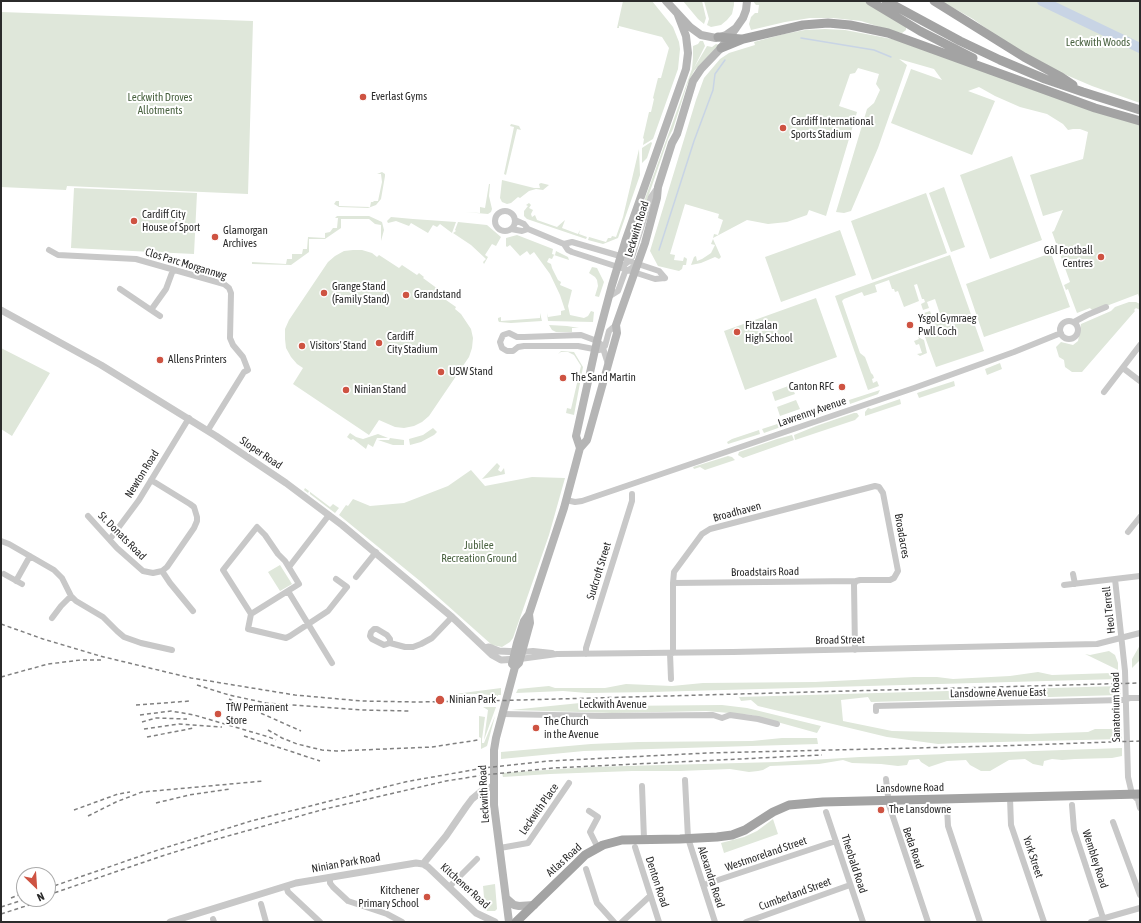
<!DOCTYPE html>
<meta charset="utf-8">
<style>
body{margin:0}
#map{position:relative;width:1141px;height:923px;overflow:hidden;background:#fff;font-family:"Asap Condensed",sans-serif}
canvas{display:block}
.frame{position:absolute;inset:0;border:2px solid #2b2b2b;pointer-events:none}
.north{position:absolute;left:16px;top:867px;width:40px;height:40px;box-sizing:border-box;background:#fff;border:1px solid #aaa;border-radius:50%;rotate:155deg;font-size:11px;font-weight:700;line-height:16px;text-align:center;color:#2b2b2b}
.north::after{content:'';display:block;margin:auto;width:14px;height:18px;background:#ce5342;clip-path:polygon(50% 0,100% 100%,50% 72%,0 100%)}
</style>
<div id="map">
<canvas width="1141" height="923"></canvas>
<div class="frame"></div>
<div class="north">N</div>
</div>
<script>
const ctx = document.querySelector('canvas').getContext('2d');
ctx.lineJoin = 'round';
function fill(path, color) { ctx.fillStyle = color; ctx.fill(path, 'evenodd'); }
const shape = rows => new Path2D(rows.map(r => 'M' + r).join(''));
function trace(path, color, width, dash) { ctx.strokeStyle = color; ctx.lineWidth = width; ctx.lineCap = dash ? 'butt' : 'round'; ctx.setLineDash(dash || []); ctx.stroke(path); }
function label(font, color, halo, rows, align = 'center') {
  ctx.font = font + ' "Asap Condensed",sans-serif'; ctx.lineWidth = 4; ctx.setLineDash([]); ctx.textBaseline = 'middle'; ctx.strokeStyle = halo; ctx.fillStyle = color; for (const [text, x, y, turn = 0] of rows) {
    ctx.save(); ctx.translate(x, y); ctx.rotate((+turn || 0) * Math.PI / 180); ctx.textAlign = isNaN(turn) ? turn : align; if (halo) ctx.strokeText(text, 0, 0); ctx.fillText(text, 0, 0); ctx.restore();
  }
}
const green = shape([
 [623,1,652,1,673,27,679,42,680,49,678,69,653,139,643,145,644,139,643,138,649,112,651,112,654,99,653,98,658,78,661,78,669,48,662,37,619,26,619,28,617,28],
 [683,1,702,1,706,18,704,24,698,19],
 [704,1,734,1,734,5,732,14,727,20,721,25,711,27,707,25,709,19],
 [753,1,864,1,906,26,906,30,902,33,896,32,861,21,833,18,810,18,785,22,751,30,749,24,751,17,755,13,758,13,759,5,756,5],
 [941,1,1140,1,1140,103,1092,86,1029,59,973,19],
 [1,12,253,21,248,194,67,186,66,190,1,187],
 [825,29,845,30,892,39,1140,121,1140,300,1138,294,1109,305,1092,310,1090,308,1077,313,1068,289,1066,290,1064,285,1070,282,1052,232,1054,231,1063,210,1043,216,1030,175,1083,159,1088,132,1080,129,1073,129,1068,130,1063,124,1047,114,1020,107,995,96,979,87,968,91,995,101,972,155,891,123,911,69,942,80,934,69,899,59,907,65,878,148,851,211,844,213,836,212,867,109,874,103,880,90,876,84,879,74,858,68,855,73,850,74,839,106,857,112,826,216,809,210,807,215,787,222,768,224,747,220,713,238,714,234,718,235,723,220,718,218,719,214,685,204,670,254,675,255,674,260,683,261,684,257,686,258,687,259,686,265,683,265,682,269,679,271,658,266,650,251,696,100,704,78,720,59,729,53,755,45,754,42,784,34,805,30],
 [700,41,703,41,705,46,694,68,707,46,712,47,716,44,719,45,694,71,687,85,673,129,668,139,634,238,631,237,692,69,693,58,693,46,698,44],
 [511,124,519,126,521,130,517,129,506,175,504,174,514,127,510,126],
 [651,142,652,143,647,158,642,163,642,148],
 [639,149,640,175,618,238,603,244,588,240,589,237,606,242,608,238,611,238,612,236,616,237,623,217],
 [1012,156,1042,240,990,259,960,175],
 [382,172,385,174,385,176,381,199,376,205,368,208,339,207,334,204,336,201,339,201,339,206,370,207,371,202,373,202,374,201,378,201,382,182,381,174,377,174],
 [502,180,534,188,540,188,539,184,541,183,549,185,543,190,536,189,529,191,520,198,518,197,511,203,507,204,502,202,500,198],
 [489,184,490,184,489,196,492,209,491,212,488,214,465,212,480,213,480,207,485,208],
 [944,187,965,247,951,252,929,193],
 [74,188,197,193,194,254,71,248],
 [926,193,947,253,872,280,851,221],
 [529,203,531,205,529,208,533,210,531,214,532,217,535,215,537,220,557,227,565,220,562,228,578,234,580,230,579,234,587,237,586,239,527,219,524,216,524,211,528,206,526,205],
 [337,216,369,216,382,222,384,230,381,241,381,225,375,224,369,219,341,219,341,228,325,239,309,239,309,252,291,265,252,264,252,262,286,264,287,259,292,259,292,254,302,254,303,249,307,249,308,237,325,238,325,233,330,232,333,228,337,228,338,218,335,218],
 [391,217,413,219,456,222,452,233,440,224,437,227,433,225,428,233,411,223,409,226,396,221,388,223,387,221],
 [458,222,487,225,501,237,496,246,492,244,485,255,488,257,484,264,483,262,486,259,471,245,453,233,456,231,455,230],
 [840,230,856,275,781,302,765,257],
 [517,235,553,249,552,254,555,255,556,251,568,257,569,260,554,255,552,259,549,258,547,262,551,264,552,268,558,280,561,282,560,285,572,290,568,306,570,315,584,318,588,316,591,311,594,312,593,322,548,321,547,313,548,317,561,315,561,311,565,310,560,295,550,274,534,252,530,255,527,251,520,256,510,245,507,247,506,246,506,238],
 [713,239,721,257,719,259,715,257,701,263,691,265,694,257,696,256,697,261,702,259,711,253,715,245,711,244],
 [353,250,362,250,372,253,377,257,379,255,399,268,402,265,417,275,419,273,424,277,423,278,438,289,436,293,456,307,455,309,461,314,471,329,473,338,472,348,469,357,429,416,422,422,414,426,404,428,395,427,379,420,369,435,293,384,303,368,297,364,291,357,286,348,285,339,285,329,289,320,328,262,335,256,344,251],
 [1051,253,1070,307,984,337,966,284],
 [950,255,984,351,936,367,925,337,925,335,931,331,924,313,930,311,932,316,940,314,935,299,927,302,929,308,923,310,921,304,925,302,924,299,922,299,917,284,914,285,919,301,904,307,898,291,895,292,894,289,892,289,889,280,875,285,877,292,864,296,862,292,844,299,842,301,860,353,865,357,871,373,873,375,874,378,872,379,873,383,877,381,879,386,868,390,835,296],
 [592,267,597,268,604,282,599,297,595,296,598,286,597,280,595,277,589,273],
 [816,298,837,357,745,390,724,331],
 [1129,302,1136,302,1140,304,1140,310,1136,308,1134,310,1135,311,1082,372,1072,372,1065,367,1064,360,1059,357,1056,347,1061,342,1073,345,1078,341,1081,324,1111,311,1115,307],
 [540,313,542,321,511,323,499,322,498,320,498,318,501,317,501,321,540,318],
 [549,325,567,326,579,328,572,328,572,332,556,332,552,330],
 [918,337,924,340,927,353,920,356,917,354,922,353,919,344,916,345,914,341,919,339],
 [1,348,50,373,12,436,1,429],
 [561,351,574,352,583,367,574,415,566,413,567,408,571,409,581,366,574,355,568,352,561,352,558,354],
 [1000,363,1002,369,987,375,985,369],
 [954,381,955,386,919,398,917,393],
 [791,385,795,394,775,401,772,392],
 [880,390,878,394,850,404,849,400],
 [900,399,901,404,865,416,865,412,868,408,871,409],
 [796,400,800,409,780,416,777,407],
 [845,401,846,405,816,416,814,411],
 [854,413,857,413,859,416,855,420,795,440,794,435,816,426],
 [808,414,809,418,793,421,778,428,764,433,762,429],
 [433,428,437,432,434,435,421,442,410,445,409,439,423,435],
 [759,430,760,434,728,444,727,442,732,439],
 [350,433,356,437,363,439,378,434,388,438,377,438,373,447,368,444,366,449,353,439,351,440,347,437],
 [792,435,794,440,743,458,738,455,739,452,777,439],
 [390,438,404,440,404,445,393,445,378,440,389,440],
 [728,456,732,457,735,460,705,470,700,467,694,469,693,467],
 [497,463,500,466,498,470,501,472,504,468,505,474,482,479],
 [471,470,485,486,532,477,565,478,549,535,513,638,510,642,502,647,492,645,420,581,339,515,346,505,348,506,353,499,370,506,404,503,448,486],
 [305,488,330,507,333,504,339,508,335,513,310,494,310,492,309,491,308,493,304,490],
 [280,565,292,584,280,591,268,572],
 [1140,645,1140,660,1132,668,1132,659],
 [1109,651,1115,655,1118,663,1118,670,1085,654,1090,655],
 [1038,672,1052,675,1112,673,1118,675,1119,679,652,692,587,693,563,691,516,693,518,689,549,686,555,688,605,688,626,684,672,686,703,683,815,682,914,677,937,677,953,679,1010,676],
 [1121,686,1121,695,871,702,868,697,841,700,843,721,892,731,1029,734,1088,732,1095,729,1122,729,1122,739,959,743,938,744,887,737,758,706,751,700,741,701,739,697],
 [501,688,501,695,498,695,498,696,489,696,489,695,482,694,455,694],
 [580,703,614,706,722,705,747,708,821,726,817,733,752,715,706,711,612,713,511,710],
 [483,707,496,707,484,740,488,710],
 [479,716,485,717,482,739,482,743,484,743,495,716,487,746,481,749,481,738,479,737],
 [782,738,817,738,818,744,584,751,501,759,501,752,591,744,638,742,752,741],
 [1122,748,1122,756,1112,758,1075,759,1062,760,1052,759,1044,761,1043,766,1033,764,1025,759,1009,760,990,771,981,771,970,765,966,760,947,761,929,767,921,762,919,759,909,760,907,765,898,766,881,764,852,763,843,760,819,764,770,766,763,770,758,771,749,772,730,769,680,771,632,771,550,774,503,777,502,773,589,767,777,762,860,757],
 [773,819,778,834,724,853,721,843,744,837,757,831],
 [495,884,497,909,495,911,487,911,485,908,483,886]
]);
const stream = shape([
 [801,38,874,50,891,57],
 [659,250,694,141,713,90,715,74,725,60]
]);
const river = shape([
 [1042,1,1140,48]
]);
const minor = shape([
 '495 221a10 10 0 1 1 20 0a10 10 0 1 1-20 0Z',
 [515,220,524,224,528,229,564,244,568,250,572,252,655,279,665,278],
 [511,229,522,231,528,229],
 [564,244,572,242,620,256,629,261,659,271,665,278],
 [49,250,58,255,136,259,224,284,229,288,231,293,230,338,233,345,243,357,248,370,244,372,208,430],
 [618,267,623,266,629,261,632,257,651,197,658,187],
 [120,289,151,310,166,289,173,270],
 [610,296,618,291,625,272,638,264],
 [151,310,160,316],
 '1060 330a9 9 0 1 1 18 0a9 9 0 1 1-18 0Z',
 [1074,322,1087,315,1106,307],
 [608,364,603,348,602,345,597,341,581,335,524,337,517,337,509,333,503,335,500,342,502,348,507,351,513,351,518,347,524,346,578,346,599,350,603,348,605,346,609,331,616,325],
 [1123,368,1140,381],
 [1104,392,1140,345],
 [151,480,190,504,194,507,197,517,197,521,194,528,167,567,162,571],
 [566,500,575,502,582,501,914,388,1014,352,1061,333],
 [88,516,117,548,143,571,153,573,162,571,170,583,193,611],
 [1128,532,1140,517],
 [110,539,139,500,189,418],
 [1,541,9,544,54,570,62,578,71,596,76,601,103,617,117,631,124,637,141,643,172,650],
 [289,567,329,515],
 [4,574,22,584],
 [1073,574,1075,584],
 [356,577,376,552],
 [1115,579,1125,671,1128,777,1132,794,1138,800,1140,808],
 [16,581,30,556],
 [673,583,856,581],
 [1064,585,1140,576],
 [288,591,332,663],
 [251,614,299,584,285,561,278,554,265,535,257,527,223,570,251,614,248,629,286,638,290,636,328,611,347,587,336,579],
 [52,618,61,606,71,596],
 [390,643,390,639,387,635,377,629,374,629,371,632,370,636,372,639,384,645,390,643,405,647,413,647,421,644,432,638,452,617],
 [522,652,533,651,552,653],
 [670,653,671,679],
 [673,653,673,583,674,572,702,534,710,529,875,486,879,487,883,493,898,571,894,578,890,580,860,580,856,581,854,584,855,650],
 [586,654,586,648,632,501,632,494],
 [520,659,557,654,733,652,1097,644,1140,633],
 [876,711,876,706,1122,700,1130,698,1140,698],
 [503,714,602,716,713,715,722,718,730,715,758,719,777,724],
 [886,779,889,805,928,922],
 [685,780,688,838,715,922],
 [642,786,644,839],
 [1010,798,1011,825,1044,922],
 [1072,805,1074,830,1103,918],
 [947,808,948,826,980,922],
 [589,811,598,817,590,832,598,848],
 [826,812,863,922],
 [1113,822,1140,895],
 [635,847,659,922],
 [500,848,528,843,569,783],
 [586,869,597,903,614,922],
 [330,877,330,883,333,887,348,901,387,914,402,922],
 [703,885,836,841],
 [286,886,288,892,320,922],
 [449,887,477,859],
 [261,904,266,922],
 [213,919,214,922],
 [622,922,650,896],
 [746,922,850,885],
 [1091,922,1140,908]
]);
const tertiary = shape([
 [1,310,101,365,216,436,286,483,342,525,452,617,492,655,501,660,518,659],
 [485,648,489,647,499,651,520,652],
 [423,864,446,836,466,807,472,799,484,789,494,786],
 [170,922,296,883,416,863,423,864,428,867,476,913,495,922]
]);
const secondary = shape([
 [666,1,690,27,701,35,716,38,726,35,736,28,743,18,746,10,747,1],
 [580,448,576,436,597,341,612,285,626,239,686,69,688,53,686,36,678,15],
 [515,667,512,664,517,643,524,621,529,614],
 [506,898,514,905,519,906,534,905],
 [509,922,494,805,494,750,496,738,515,667,519,663,530,623,529,614,564,508,580,448,587,440,617,333,616,325,645,243,657,198,658,187,672,143,677,134,693,81,701,69,721,48,736,28]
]);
const primary = shape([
 [870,1,920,31,973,58],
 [886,1,960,41,1000,60,1045,79,1083,92,1140,110],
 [934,1,1024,57,1061,77,1073,85],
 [718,37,741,39],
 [721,48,743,39,803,25,828,23,850,25,888,33,1095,108,1140,121],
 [516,922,577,863,585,855,603,845,622,840,680,839,717,837,732,835,745,830,773,812,789,805,823,802,1140,794]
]);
const rail = shape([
 [1,624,43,639,100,656,191,678,295,695,362,701,417,702,484,701,1140,683],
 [1,677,48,664,81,660,101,660],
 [197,685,229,695,266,703,362,710,410,711],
 [229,699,301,731],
 [136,705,190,701],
 [140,715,171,711,194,715,269,737,276,740],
 [142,722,156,718,187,719],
 [144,729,179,724,222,727],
 [268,730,282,738,297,744,322,750,336,751,432,747,478,740],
 [244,736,320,761],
 [147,737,194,728],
 [156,803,189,795,230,789],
 [74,810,118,794,130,792],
 [88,816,116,802,142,792,264,781],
 [48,888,158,850,251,821,405,782,483,768,549,761,707,753,998,746,1140,741],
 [48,895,159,857,210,841,325,809,446,781,484,775,553,768,822,755],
 [11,898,24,893],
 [1,907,26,899],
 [1,914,54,897]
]);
const markers = [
 [363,97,4,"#ce5342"],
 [783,128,4,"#ce5342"],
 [134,221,4,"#ce5342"],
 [215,237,4,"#ce5342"],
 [1101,257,4,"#ce5342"],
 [324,293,4,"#ce5342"],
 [406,295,4,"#ce5342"],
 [910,325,4,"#ce5342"],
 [737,332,4,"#ce5342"],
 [379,343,4,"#ce5342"],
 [302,346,4,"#ce5342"],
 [160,360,4,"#ce5342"],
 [441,372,4,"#ce5342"],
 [563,378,4,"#ce5342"],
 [842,387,4,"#ce5342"],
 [346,390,4,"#ce5342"],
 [440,700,5,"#ce5342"],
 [218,714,4,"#ce5342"],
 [536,728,4,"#ce5342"],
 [881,810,4,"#ce5342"],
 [427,897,4,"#ce5342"]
];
const parkNames = [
 ["Leckwith Woods",1098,43],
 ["Leckwith Droves",160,98],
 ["Allotments",160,111],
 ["Jubilee",479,546],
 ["Recreation Ground",479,559]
];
const poiNames = [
 ["Everlast Gyms",371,97],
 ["Cardiff International",791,122],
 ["Sports Stadium",791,135],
 ["Cardiff City",142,215],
 ["House of Sport",142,228],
 ["Glamorgan",223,231],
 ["Archives",223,244],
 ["Gôl Football",1093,251,"right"],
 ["Centres",1093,264,"right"],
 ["Grange Stand",332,287],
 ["(Family Stand)",332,300],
 ["Grandstand",414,295],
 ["Ysgol Gymraeg",918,319],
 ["Pwll Coch",918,332],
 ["Fitzalan",745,326],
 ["High School",745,339],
 ["Cardiff",387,337],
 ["City Stadium",387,350],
 ["Visitors' Stand",310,346],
 ["Allens Printers",168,360],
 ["USW Stand",449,372],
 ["The Sand Martin",571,378],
 ["Canton RFC",834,387,"right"],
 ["Ninian Stand",354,390],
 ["Ninian Park",449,700],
 ["TfW Permanent",226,708],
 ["Store",226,721],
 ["The Church",544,722],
 ["in the Avenue",544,735],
 ["The Lansdowne",889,810],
 ["Kitchener",419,891,"right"],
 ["Primary School",419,904,"right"]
];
const streetNames = [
 ["Leckwith Road",637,229,-73],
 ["Clos Parc Morgannwg",186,264,17],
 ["Lawrenny Avenue",812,412,-19],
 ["Sloper Road",261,453,34],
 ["Newton Road",142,474,-58],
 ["Broadhaven",737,512,-15],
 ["St. Donats Road",122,536,45],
 ["Broadacres",902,536,80],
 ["Sudcroft Street",599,571,-73],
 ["Broadstairs Road",765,572,-1],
 ["Heol Terrell",1109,610,-96],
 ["Broad Street",840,640,-1],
 ["Lansdowne Avenue East",998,693,-1],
 ["Leckwith Avenue",613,705],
 ["Sanatorium Road",1116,707,-91],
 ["Lansdowne Road",910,788,-1],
 ["Leckwith Road",484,794,-93],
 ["Leckwith Place",539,809,-55],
 ["Beda Road",913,848,71],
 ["Westmoreland Street",766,854,-19],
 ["York Street",1033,857,72],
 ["Wembley Road",1095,859,72],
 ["Atlas Road",564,860,-42],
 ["Ninian Park Road",346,863,-10],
 ["Theobald Road",854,864,72],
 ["Alexandra Road",711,877,72],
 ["Denton Road",657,882,72],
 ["Kitchener Road",465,886,42],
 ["Cumberland Street",795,894,-20]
];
fill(green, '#dfe7da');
trace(stream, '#c8d4e5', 1.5);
trace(river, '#c8d4e5', 10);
trace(minor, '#c8c8c8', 6);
trace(tertiary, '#c8c8c8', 7);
trace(secondary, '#b5b5b5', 8);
trace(primary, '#a3a3a3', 9);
trace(rail, '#808080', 1.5, [4, 3]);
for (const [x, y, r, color] of markers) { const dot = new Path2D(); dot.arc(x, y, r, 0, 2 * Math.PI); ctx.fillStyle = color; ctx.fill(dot); trace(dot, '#fff', 1.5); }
label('11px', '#48613f', '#fff', parkNames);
label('11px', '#2b2b2b', '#fff', poiNames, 'left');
label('11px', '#2b2b2b', '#fff', streetNames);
</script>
